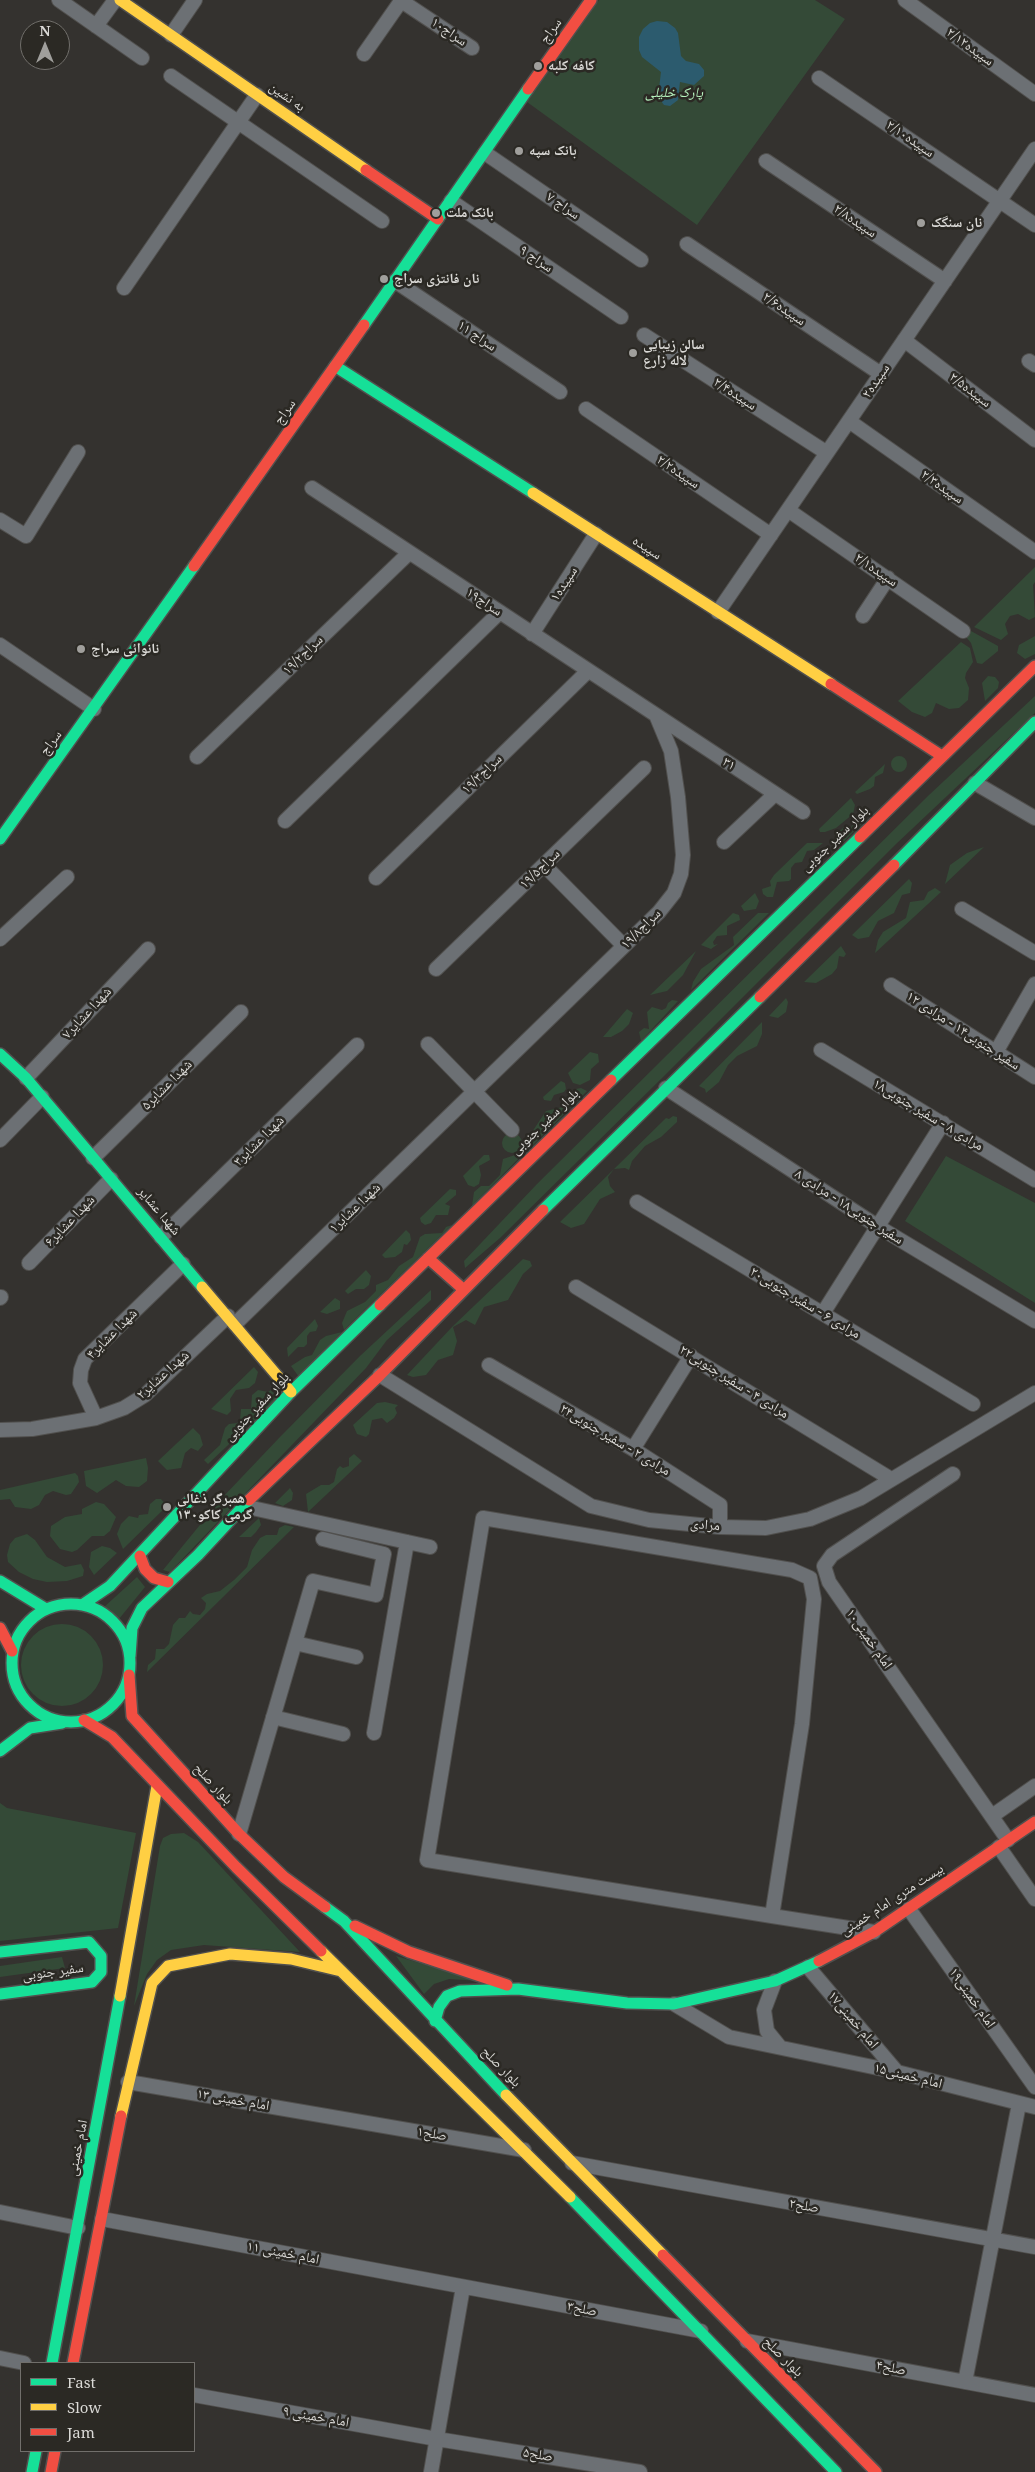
<!DOCTYPE html>
<meta charset="utf-8">
<style>
body{margin:0}
#map{position:relative;width:1035px;height:2472px;overflow:hidden;background:#34322f;font-family:"Noto Serif",serif}
canvas{display:block}
.legend{position:absolute;left:20px;top:2362px;width:175px;height:90px;box-sizing:border-box;background:#2b2924;border:1px solid #716f6b;margin:0;padding:6px 9px;list-style:none;font-size:15px;color:#dad9d6}
.legend li{display:flex;align-items:center;gap:10px;height:25px}
.legend b{width:25px;border:1px solid #716f6b}
.north{position:absolute;left:20px;top:20px;width:50px;height:50px;box-sizing:border-box;background:#2b2924;border:1px solid #716f6b;border-radius:50%;rotate:0deg;font-size:14px;font-weight:700;line-height:20px;text-align:center;color:#dad9d6}
.north::after{content:'';display:block;margin:auto;width:18px;height:22px;background:#a09f9c;clip-path:polygon(50% 0,100% 100%,50% 72%,0 100%)}
</style>
<div id="map">
<canvas width="1035" height="2472"></canvas>
<ul class="legend">
<li><b style="height:6px;background:#16e098"></b>Fast</li>
<li><b style="height:6px;background:#ffcf43"></b>Slow</li>
<li><b style="height:6px;background:#f24e42"></b>Jam</li>
</ul>
<div class="north">N</div>
</div>
<script>
const ctx = document.querySelector('canvas').getContext('2d');
ctx.lineJoin = 'round';
function fill(path, color) { ctx.fillStyle = color; ctx.fill(path, 'evenodd'); }
const shape = rows => new Path2D(rows.map(r => 'M' + r).join(''));
function trace(path, color, width, dash) { ctx.strokeStyle = color; ctx.lineWidth = width; ctx.lineCap = dash ? 'butt' : 'round'; ctx.setLineDash(dash || []); ctx.stroke(path); }
function label(font, color, halo, rows, align = 'center') {
  ctx.font = font + ' "Noto Serif","Noto Naskh Arabic",serif'; ctx.lineWidth = 5; ctx.setLineDash([]); ctx.textBaseline = 'middle'; ctx.strokeStyle = halo; ctx.fillStyle = color; for (const [text, x, y, turn = 0] of rows) {
    ctx.save(); ctx.translate(x, y); ctx.rotate((+turn || 0) * Math.PI / 180); ctx.textAlign = isNaN(turn) ? turn : align; if (halo) ctx.strokeText(text, 0, 0); ctx.fillText(text, 0, 0); ctx.restore();
  }
}
const green = shape([
 [599,0,815,0,845,19,697,225,527,102],
 [1035,567,1035,582,1033,585,1035,617,1029,620,1018,614,1010,616,1005,624,1008,634,1001,640,974,627],
 [971,631,998,646,998,651,982,664,977,663,971,643,966,637],
 [1035,636,1035,654,1025,659,1017,653,1019,645],
 [961,642,970,648,973,662,966,673,965,678,969,688,968,700,959,708,949,709,936,703,932,713,925,717,912,712,898,701],
 [988,676,995,677,999,682,998,688,985,701,982,683],
 [1035,696,1035,713,895,845,661,1079,500,1238,465,1268,464,1261,537,1184,929,795],
 '891 764a8 8 0 1 1 16 0a8 8 0 1 1-16 0Z',
 [885,764,883,773,875,777,874,786,870,789,857,794,855,792],
 [851,798,855,805,853,814,836,828,825,832,820,832,819,829],
 [860,816,866,820,839,846,835,840,838,833,844,827,851,827],
 [807,843,823,843,814,850,807,851,802,862,795,863,791,868,791,879,789,881,777,882,773,897,767,897,763,894,762,889,771,886,770,881,774,875],
 [984,847,945,884,950,865,967,853],
 [909,879,912,883,910,893,902,895,894,913,878,921,869,937,858,939,852,935],
 [935,888,941,892,875,953,878,940,883,932,906,918,910,902,924,900,928,892],
 [755,893,759,901,756,909,744,911,741,906],
 [733,913,739,915,740,920,727,926,727,935,717,936,713,942,714,945,718,944,711,949,701,945],
 [758,913,769,913,691,990,693,982,701,969,734,945,733,937],
 [841,946,846,954,844,957,839,956,837,968,832,974,816,983,804,982],
 [696,951,683,975,667,991,650,995],
 [786,998,788,1002,786,1012,778,1018,769,1016],
 [672,1000,678,1001,641,1041,639,1032,644,1028,649,1029,647,1012,652,1007,662,1010,666,1008,668,1003],
 [627,1009,633,1013,629,1024,622,1031,611,1037,603,1037],
 [762,1022,762,1034,757,1046,737,1056,728,1065,719,1082,706,1093,705,1089,699,1086],
 [590,1052,598,1054,599,1062,591,1069,590,1080,580,1085,573,1083,568,1073],
 [561,1081,565,1083,566,1089,564,1092,554,1095,551,1101,544,1100,543,1097],
 [581,1088,587,1091,533,1145,531,1143,528,1138,546,1111,571,1105,575,1102,573,1097,576,1089],
 [673,1116,677,1117,677,1122,661,1137,645,1146,632,1161,629,1170,625,1168,614,1169,608,1177,610,1186,615,1192,600,1199,584,1224,571,1228,560,1222,666,1118,669,1119],
 '502 1143a10 10 0 1 1 20 0a10 10 0 1 1-20 0Z',
 [518,1154,522,1155,472,1206,474,1192,481,1186,489,1186,500,1175,503,1159],
 [484,1155,489,1155,490,1160,479,1166,481,1175,479,1184,474,1187,468,1185,463,1176],
 [946,1156,1035,1203,1035,1303,905,1221],
 [450,1189,456,1190,456,1195,445,1204,450,1206,448,1215,436,1215,431,1223,425,1225,421,1222,420,1218],
 [452,1225,344,1330,342,1323,347,1311,365,1302,376,1291,376,1285,388,1280,399,1266,413,1257,420,1237,425,1234,442,1233,446,1227],
 [406,1230,410,1234,411,1240,407,1245,404,1244,402,1252,395,1257,385,1258,382,1255],
 [523,1259,530,1261,532,1266,523,1274,508,1300,484,1307,475,1325,466,1320,453,1327,457,1341,453,1355,438,1360,426,1375,413,1377,407,1375,452,1327],
 [366,1270,371,1276,369,1285,364,1289,356,1289,348,1294,345,1291],
 [431,1290,431,1300,387,1340,366,1368,237,1502,170,1572,163,1570,222,1498,279,1438,360,1356],
 [335,1298,340,1301,340,1309,327,1314,320,1312],
 [315,1319,318,1326,316,1331,310,1332,307,1336,307,1344,304,1347,298,1347,288,1357,287,1348],
 [342,1332,299,1377,291,1366,305,1357,312,1355,320,1340,326,1336],
 [254,1367,258,1372,255,1383,249,1388,236,1390,230,1399,231,1411,227,1415,211,1409],
 [258,1390,268,1392,271,1390,278,1398,208,1464,204,1460,220,1445,225,1428,229,1424,237,1423,240,1420,241,1409,251,1409,252,1395],
 [385,1402,398,1405,395,1408,397,1413,394,1418,387,1423,382,1418,372,1420,369,1434,366,1437,357,1434,353,1425,377,1403],
 [193,1428,200,1435,203,1445,198,1451,191,1448,185,1453,181,1468,167,1470,158,1461],
 [354,1454,362,1461,308,1512,306,1494,321,1485,329,1485,334,1482,337,1469,340,1466,343,1468,349,1466,349,1458],
 [146,1458,148,1468,147,1481,139,1487,126,1486,116,1480,97,1493,86,1486,84,1471],
 [75,1473,78,1476,79,1482,71,1494,66,1495,53,1491,45,1495,39,1505,31,1509,15,1507,10,1499,0,1500,0,1490],
 [290,1488,293,1493,292,1500,283,1506,275,1503],
 [156,1499,161,1499,167,1506,123,1549,117,1534,121,1524,129,1516,138,1518,139,1515,148,1514,150,1504],
 [96,1502,104,1504,116,1517,110,1531,104,1536,92,1536,77,1550,72,1552,60,1549,50,1536,51,1526,65,1517,82,1514,82,1509],
 [259,1518,261,1525,256,1532,251,1537,239,1537],
 [285,1525,294,1527,147,1672,148,1665,155,1659,156,1649,164,1649,169,1644,173,1625,179,1618,185,1618,190,1611,193,1614,200,1615,205,1609,206,1603,201,1598,207,1594,220,1591,234,1580,247,1567,252,1550,260,1538,266,1535,277,1535,279,1528],
 [27,1534,35,1540,47,1557,65,1567,81,1564,84,1570,83,1576,67,1581,47,1582,33,1579,19,1572,8,1562,7,1555,10,1544,15,1538],
 [102,1546,110,1548,117,1553,94,1575,89,1567,91,1552],
 [137,1577,145,1587,119,1619,103,1608],
 '21 1665a41 41 0 1 1 82 0a41 41 0 1 1-82 0Z',
 [0,1803,7,1808,136,1833,118,1928,0,1941],
 [184,1833,198,1842,300,1952,204,1945,171,1950,157,1960,147,1974,134,2006,160,1846,163,1838,171,1834],
 [396,1956,481,1981,449,1979,434,1984,424,1994],
 [62,1957,65,1968,0,1977,0,1966]
]);
const water = shape([
 [657,21,667,22,675,28,678,33,681,56,686,61,699,64,704,70,704,76,694,85,680,82,678,100,670,106,664,105,658,97,661,72,642,57,639,50,639,37,643,29,650,23]
]);
const street = shape([
 [59,0,142,58],
 [400,0,472,48],
 [905,0,1035,94],
 [96,26,115,0],
 [171,35,195,0],
 [364,54,401,1],
 [171,76,382,221],
 [819,78,1035,225],
 [485,153,641,260],
 [766,161,945,281],
 [451,201,621,317],
 [687,244,881,374],
 [395,281,560,392],
 [124,288,257,95],
 [644,335,827,453],
 [904,340,1035,440],
 [1029,361,1035,365],
 [586,409,771,535],
 [849,421,1035,552],
 [312,488,803,812],
 [788,510,963,631],
 [0,520,26,536,78,452],
 [718,612,1035,149],
 [863,616,888,578],
 [532,634,596,534],
 [0,645,94,709],
 [197,757,409,553],
 [975,783,1035,818],
 [285,821,500,612],
 [724,842,775,794],
 [544,865,624,946],
 [376,878,588,671],
 [962,909,1035,953],
 [0,939,67,877],
 [436,969,644,768],
 [891,985,1035,1077],
 [428,1044,512,1130],
 [821,1050,1035,1180],
 [996,1052,1035,984],
 [26,1078,148,949],
 [666,1088,877,1226,1035,1321],
 [0,1140,42,1097],
 [93,1158,241,1012],
 [637,1202,973,1404],
 [161,1237,357,1045],
 [29,1263,111,1179],
 [576,1287,891,1479],
 [0,1298,1,1297],
 [823,1313,943,1123],
 [235,1324,659,912,674,893,681,874,683,855,678,797,671,751,656,715],
 [489,1365,633,1449,720,1505,720,1527],
 [380,1375,591,1506,649,1520,720,1527,766,1528,810,1519,861,1498,1035,1393],
 [96,1418,80,1383,81,1370,85,1359,183,1264],
 [0,1430,32,1429,96,1418,124,1408,145,1395,228,1316],
 [633,1449,691,1356],
 [953,1474,832,1555,824,1566,829,1582,1008,1840],
 [243,1506,430,1547],
 [295,1643,356,1657],
 [273,1717,343,1734],
 [374,1733,407,1542],
 [992,1816,1035,1786],
 [239,1834,313,1581,376,1595,384,1554,323,1539],
 [999,1847,1035,1899],
 [909,1909,1035,2087],
 [772,1916,802,1724,814,1599,810,1578,792,1570,483,1518,427,1860,772,1916,874,1932],
 [808,1967,897,2072],
 [775,1981,764,2010,767,2031,780,2047],
 [674,2004,729,2037,897,2072,1035,2107],
 [128,2082,524,2150],
 [572,2163,1035,2247],
 [0,2212,78,2228],
 [102,2219,701,2331],
 [747,2341,1035,2395],
 [0,2358,24,2363],
 [965,2382,1019,2104],
 [194,2395,437,2439,640,2472],
 [431,2472,463,2287]
]);
const fast = shape([
 [364,325,528,89],
 [335,366,533,493],
 [0,839,194,566],
 [894,865,1035,722],
 [0,1054,26,1078,202,1287],
 [611,1080,860,837],
 [543,1210,760,997],
 [0,1581,46,1609],
 '12 1663a59 59 0 1 1 118 0a59 59 0 1 1-118 0Z',
 [82,1605,110,1586,291,1392,380,1305],
 [130,1656,132,1628,142,1608,198,1555,249,1500],
 [0,1751,30,1728,62,1723],
 [325,1907,344,1921,506,2095],
 [0,1952,89,1942,101,1956,101,1972,92,1982,0,1994],
 [435,2021,439,2007,447,1996,460,1991,518,1989,627,2003,674,2004,775,1981,819,1961],
 [570,2197,836,2472],
 [52,2363,120,1996],
 [32,2472,36,2451]
]);
const slow = shape([
 [120,0,366,170],
 [533,493,831,684],
 [202,1287,291,1392],
 [321,1951,570,2197],
 [120,1996,157,1786],
 [506,2095,663,2255],
 [121,2116,152,1983,168,1966,230,1954,291,1959,341,1971]
]);
const jam = shape([
 [528,89,591,0],
 [366,170,438,219],
 [194,566,364,325],
 [831,684,942,756],
 [860,837,1035,666],
 [760,997,894,865],
 [428,1258,463,1289],
 [380,1305,611,1080],
 [249,1500,380,1375,543,1210],
 [140,1556,145,1569,154,1578,168,1582],
 [0,1628,12,1651],
 [129,1675,132,1716,239,1834,284,1877,325,1907],
 [84,1720,112,1737,236,1867,321,1951],
 [355,1926,409,1952,507,1985],
 [819,1961,874,1932,1035,1822],
 [663,2255,876,2472],
 [73,2363,121,2116],
 [51,2472,55,2451]
]);
const markers = [
 [538,66,5,"#a09f9c"],
 [519,151,5,"#a09f9c"],
 [436,213,5,"#a09f9c"],
 [921,223,5,"#a09f9c"],
 [384,279,5,"#a09f9c"],
 [633,353,5,"#a09f9c"],
 [81,649,5,"#a09f9c"],
 [167,1507,5,"#a09f9c"]
];
const streetNames = [
 ["سراج",551,31,-55],
 ["سراج۱۰",449,32,34],
 ["سپیده۲/۱۲",970,47,36],
 ["به نشین",287,97,35],
 ["سپیده۲/۱۰",910,139,34],
 ["سراج ۷",563,206,35],
 ["سپیده۲/۸",855,221,34],
 ["سراج ۹",536,259,34],
 ["سپیده۲/۶",784,309,34],
 ["سراج ۱۱",477,336,34],
 ["سپیده۲",876,381,-56],
 ["سپیده۲/۵",970,390,37],
 ["سپیده۲/۴",735,394,33],
 ["سراج",285,412,-55],
 ["سپیده۲/۲",678,472,34],
 ["سپیده۲/۳",942,487,35],
 ["سپیده",647,548,33],
 ["سپیده۲/۱",876,570,34],
 ["سپیده۱",564,584,-57],
 ["سراج۱۹",484,602,33],
 ["سراج۱۹/۲",303,655,-44],
 ["سراج",51,743,-54],
 ["۳۱",729,764,33],
 ["سراج۱۹/۳",482,774,-44],
 ["بلوار سفیر جنوبی",835,839,-44],
 ["سراج۱۹/۵",540,869,-44],
 ["سراج۱۹/۸",641,929,-45],
 ["شهدا عشایر۷",87,1013,-47],
 ["سفیر جنوبی۱۴ - مرادی ۱۲",963,1031,33],
 ["شهدا عشایر۵",167,1085,-45],
 ["مرادی ۸ - سفیر جنوبی۱۸",928,1115,31],
 ["بلوار سفیر جنوبی",545,1122,-44],
 ["شهدا عشایر۳",259,1141,-45],
 ["سفیر جنوبی۱۸ - مرادی ۸",849,1207,33],
 ["شهدا عشایر۱",355,1208,-44],
 ["شهدا عشایر",159,1211,50],
 ["شهدا عشایر۶",70,1221,-46],
 ["مرادی ۶ - سفیر جنوبی۲۰",805,1303,31],
 ["شهدا عشایر۴",112,1334,-45],
 ["شهدا عشایر۲",163,1375,-42],
 ["مرادی ۴ - سفیر جنوبی۲۲",734,1382,32],
 ["بلوار سفیر جنوبی",257,1407,-47],
 ["مرادی ۲ - سفیر جنوبی۲۴",615,1440,31],
 ["مرادی",705,1525,5],
 ["امام خمینی۱۰",869,1639,55],
 ["بلوار صلح",213,1784,47],
 ["بیست متری امام خمینی",892,1900,-33],
 ["سفیر جنوبی",53,1972,-8],
 ["امام خمینی۱۹",972,1998,55],
 ["امام خمینی۱۷",853,2020,50],
 ["بلوار صلح",501,2067,46],
 ["۱۵امام خمینی",908,2076,14],
 ["امام خمینی ۱۳",233,2100,10],
 ["۱صلح",432,2134,10],
 ["امام خمینی",78,2148,-79],
 ["صلح۲",804,2206,10],
 ["امام خمینی ۱۱",283,2253,11],
 ["صلح۳",582,2309,11],
 ["بلوار صلح",783,2357,45],
 ["صلح۴",891,2368,11],
 ["امام خمینی ۹",316,2417,10],
 ["صلح۵",538,2455,9]
];
const poiNames = [
 ["کافه کلبه",548,66],
 ["بانک سپه",529,151],
 ["بانک ملت",446,213],
 ["نان سنگک",931,223],
 ["نان فانتزی سراج",394,279],
 ["سالن زیبایی",643,345],
 ["لاله زارع",643,361],
 ["نانوائی سراج",91,649],
 ["همبرگر ذغالی",177,1499],
 ["۱۳۰گرمی کاکو",177,1515]
];
const parkNames = [
 ["پارک خلیلی",674,93]
];
fill(green, '#344a37');
fill(water, '#2c5b6e');
trace(street, '#51504e', 16);
trace(fast, '#51504e', 14);
trace(slow, '#51504e', 14);
trace(jam, '#51504e', 14);
trace(street, '#6c7074', 14);
trace(fast, '#16e098', 11);
trace(slow, '#ffcf43', 11);
trace(jam, '#f24e42', 11);
for (const [x, y, r, color] of markers) { const dot = new Path2D(); dot.arc(x, y, r, 0, 2 * Math.PI); ctx.fillStyle = color; ctx.fill(dot); trace(dot, '#2b2924', 2); }
label('14px', '#dad9d6', '#2b2924', streetNames);
label('bold 14px', '#dad9d6', '#2b2924', poiNames, 'left');
label('italic 14px', '#b7f4bf', '#2b2924', parkNames);
</script>
